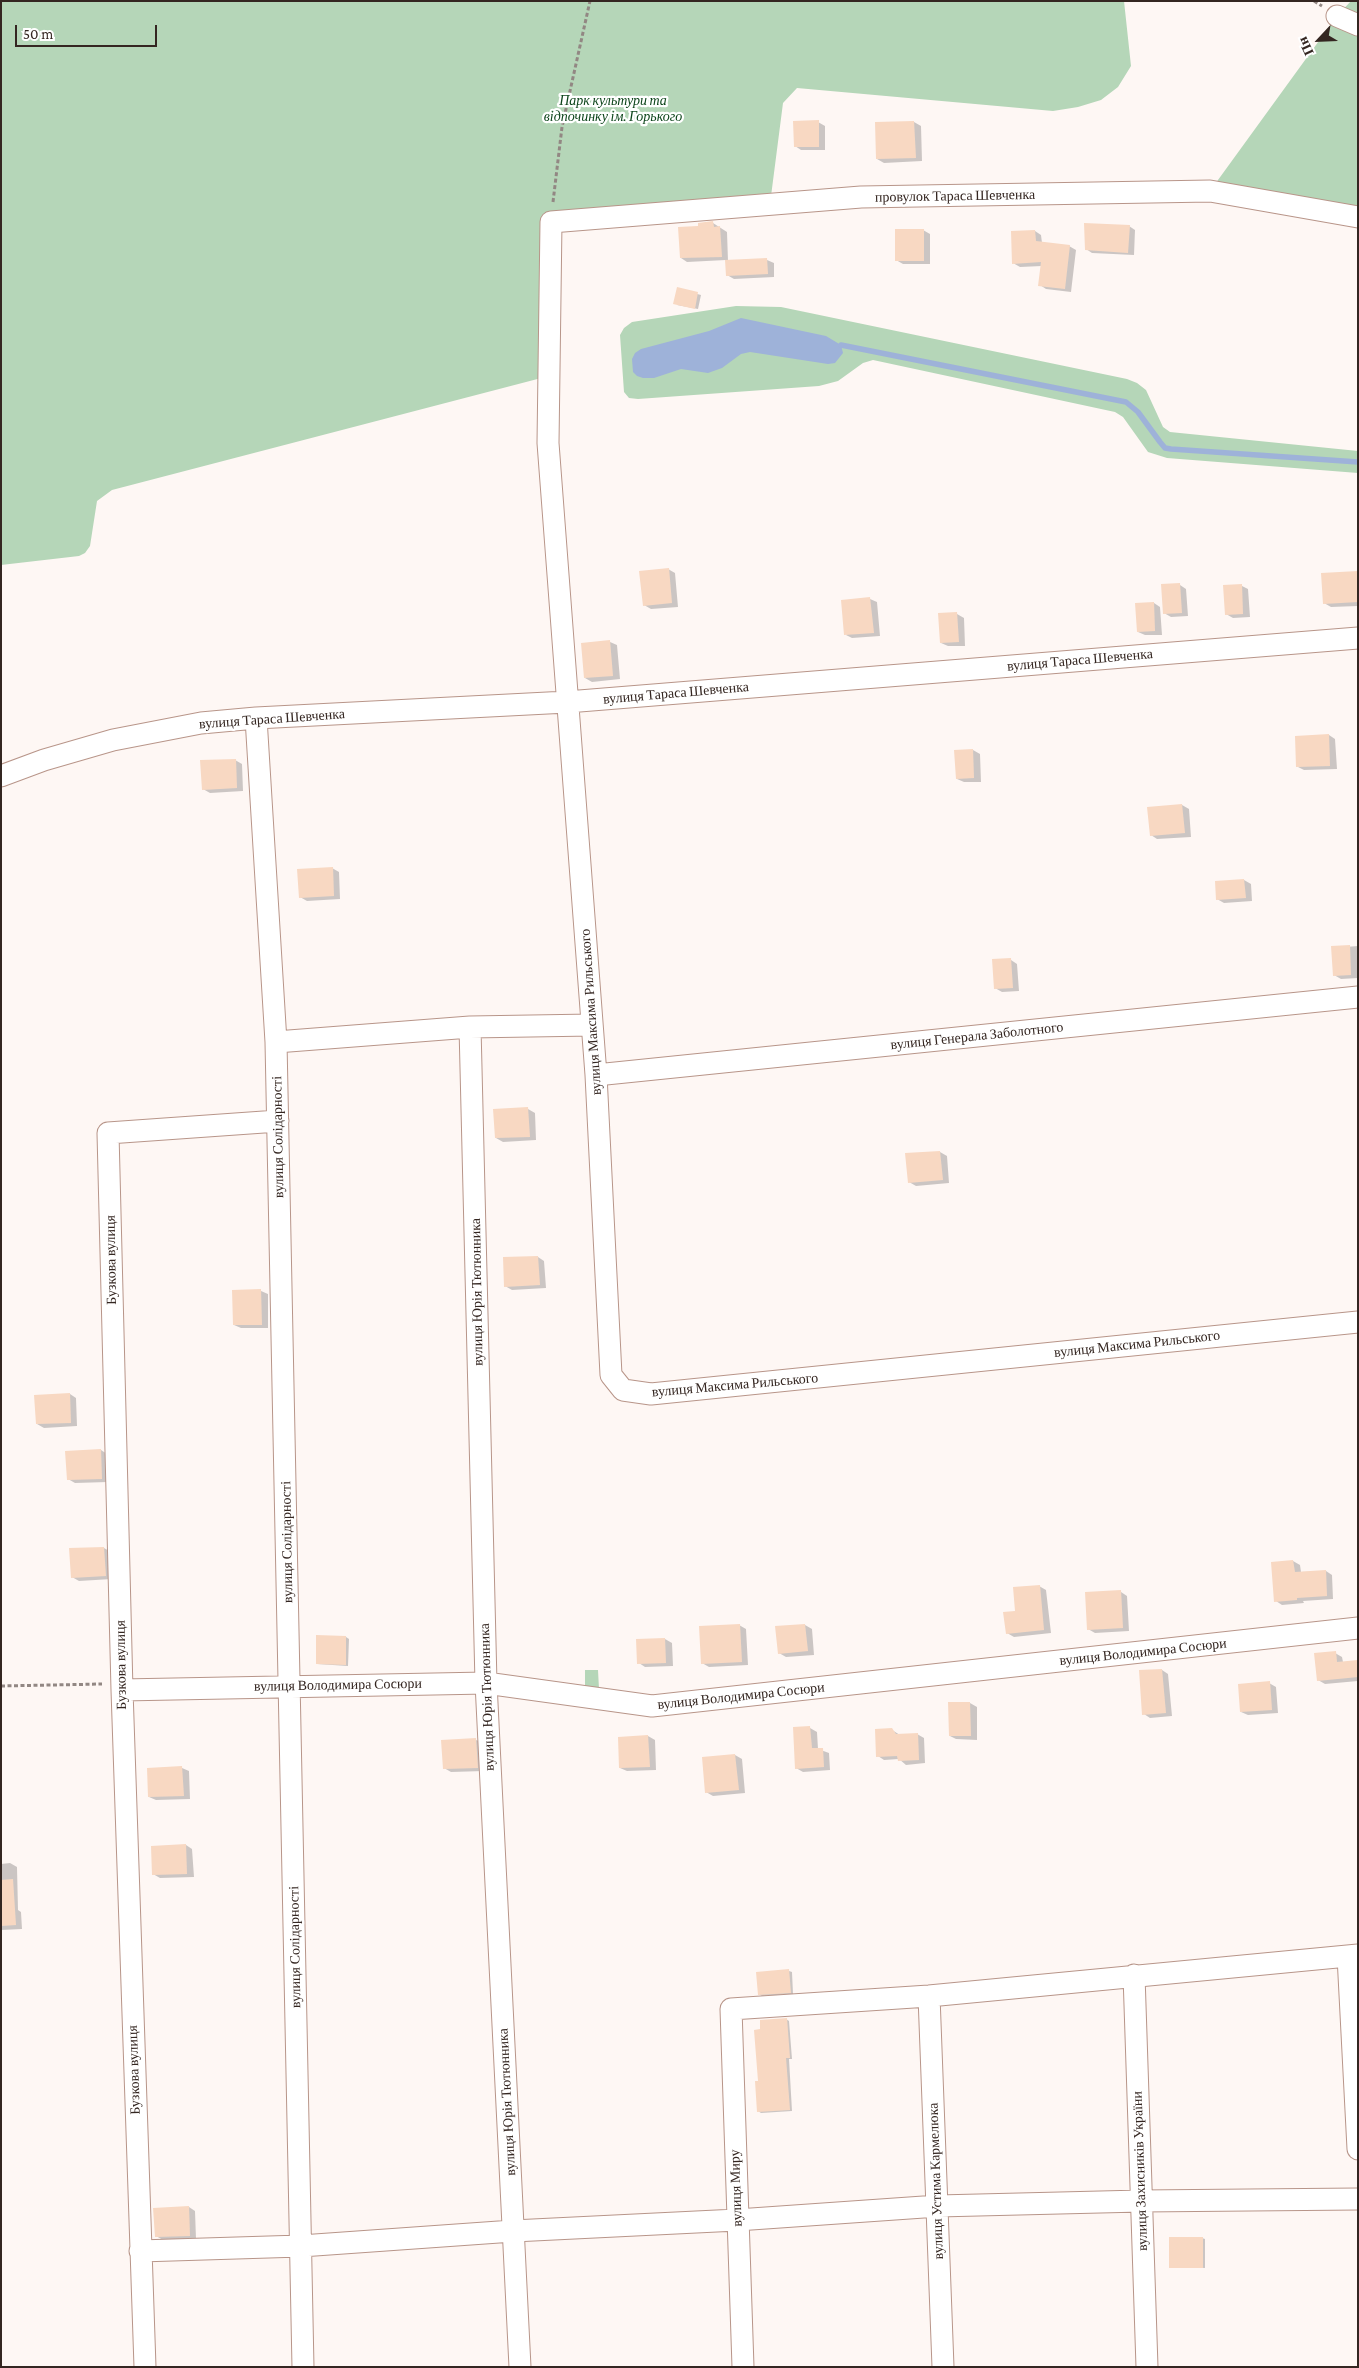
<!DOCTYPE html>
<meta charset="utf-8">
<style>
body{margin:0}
#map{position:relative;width:1359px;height:2368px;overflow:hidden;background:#fef7f4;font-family:"Crimson Pro",serif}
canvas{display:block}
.frame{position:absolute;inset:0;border:2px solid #342621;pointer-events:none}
.north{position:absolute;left:1294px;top:15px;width:50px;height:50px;-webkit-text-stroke:4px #fff;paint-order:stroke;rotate:245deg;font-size:14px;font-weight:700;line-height:20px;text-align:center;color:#342621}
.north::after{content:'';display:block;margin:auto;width:18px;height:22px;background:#342621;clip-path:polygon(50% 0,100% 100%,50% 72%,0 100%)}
.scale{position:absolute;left:15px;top:25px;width:142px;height:22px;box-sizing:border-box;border:2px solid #342621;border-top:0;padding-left:6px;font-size:15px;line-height:18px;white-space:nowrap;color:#342621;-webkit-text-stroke:4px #fff;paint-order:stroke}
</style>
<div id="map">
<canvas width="1359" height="2368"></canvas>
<div class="frame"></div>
<div class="north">Пн</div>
<div class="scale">50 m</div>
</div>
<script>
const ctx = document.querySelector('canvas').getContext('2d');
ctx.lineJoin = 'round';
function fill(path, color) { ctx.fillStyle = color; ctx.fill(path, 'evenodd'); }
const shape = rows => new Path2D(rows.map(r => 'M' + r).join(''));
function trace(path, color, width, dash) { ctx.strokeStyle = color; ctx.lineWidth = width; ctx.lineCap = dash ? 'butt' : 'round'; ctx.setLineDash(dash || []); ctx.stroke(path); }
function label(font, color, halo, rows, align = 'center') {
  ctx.font = font + ' "Crimson Pro",serif'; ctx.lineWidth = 4.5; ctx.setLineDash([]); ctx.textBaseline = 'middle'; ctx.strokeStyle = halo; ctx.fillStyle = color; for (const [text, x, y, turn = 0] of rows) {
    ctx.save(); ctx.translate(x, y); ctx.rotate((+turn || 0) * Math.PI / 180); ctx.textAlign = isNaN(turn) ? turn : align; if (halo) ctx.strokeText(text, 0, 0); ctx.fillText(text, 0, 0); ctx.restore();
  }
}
const green = shape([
 [1,1,1124,1,1131,66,1118,87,1101,100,1078,107,1053,111,797,88,783,103,770,204,551,222,549,376,112,490,97,501,90,546,85,553,79,556,1,565],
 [1351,1,1358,1,1358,217,1210,191,1337,16],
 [736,306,781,307,1127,379,1137,383,1146,390,1163,427,1170,432,1358,451,1358,473,1167,458,1148,452,1123,417,1115,412,873,360,863,363,838,381,819,386,638,399,629,398,624,392,620,335,624,328,632,322],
 [585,1670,598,1670,599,1689,585,1689]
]);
const water = shape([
 [741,318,826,336,841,345,843,353,835,363,828,364,750,352,741,354,722,368,708,373,681,369,654,378,643,378,637,376,633,372,632,359,635,353,641,349,709,331]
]);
const shadow = shape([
 [818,122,825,126,825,150,801,150,795,146],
 [914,122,921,126,922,161,884,163,877,159],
 [713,223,727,232,728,261,767,260,774,263,774,277,734,279,727,275,726,260,687,262,681,258,700,227],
 [1129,226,1135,230,1134,255,1092,253,1086,249],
 [923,230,930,234,930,264,903,264,896,260],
 [1035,231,1041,235,1042,243,1069,246,1076,250,1071,292,1046,289,1040,285,1042,266,1020,267,1013,263],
 [678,289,701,295,698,309,677,305],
 [668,569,675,573,678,607,651,609,644,605],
 [1358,572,1358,606,1331,607,1324,603],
 [1180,585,1186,589,1188,616,1171,617,1164,613],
 [1242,586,1248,589,1250,617,1233,618,1226,614],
 [870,599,877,602,880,636,852,638,846,635],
 [1154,603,1160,607,1162,635,1145,635,1138,632],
 [957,614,964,618,965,646,948,646,941,643],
 [610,642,617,645,620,679,592,682,585,678],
 [1329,735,1335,739,1337,769,1304,770,1298,767],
 [973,750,980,754,981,782,964,782,957,779],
 [235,760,242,764,243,791,210,793,203,789],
 [1182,805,1189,809,1191,837,1157,839,1151,835],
 [332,868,339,872,340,899,307,901,300,897],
 [1244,880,1251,884,1252,901,1224,903,1217,899],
 [1358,946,1358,978,1341,979,1334,975,1332,948],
 [1011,960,1017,964,1019,991,1002,992,995,988],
 [528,1109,535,1113,536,1140,503,1142,496,1138,494,1110],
 [940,1152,947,1156,949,1183,916,1186,909,1182,907,1154],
 [538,1257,544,1261,546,1288,512,1290,505,1286],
 [261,1291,268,1294,268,1328,241,1328,234,1325],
 [70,1394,76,1398,77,1426,44,1428,37,1424],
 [101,1450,107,1454,108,1482,75,1483,68,1479],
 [104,1548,111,1552,112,1579,79,1581,72,1577,71,1550],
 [1293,1561,1300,1565,1301,1572,1326,1571,1332,1575,1333,1599,1303,1601,1304,1603,1282,1605,1276,1601],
 [1039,1586,1046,1590,1051,1633,1014,1637,1007,1633,1017,1612],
 [1121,1592,1127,1596,1129,1631,1095,1633,1088,1629],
 [739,1625,746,1629,748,1665,709,1667,702,1663],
 [805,1625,812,1629,814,1655,786,1657,779,1653,777,1627],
 [346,1637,349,1639,348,1666,317,1664],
 [665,1639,672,1643,673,1666,645,1667,639,1663],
 [1335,1653,1342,1657,1343,1662,1358,1662,1358,1681,1325,1684,1318,1680],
 [1162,1670,1168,1674,1172,1716,1150,1718,1144,1714],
 [1269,1683,1276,1687,1278,1713,1248,1715,1241,1712],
 [950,1703,970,1703,977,1707,977,1740,956,1739,950,1736],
 [810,1728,817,1732,818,1749,829,1753,830,1770,803,1772,796,1768,794,1729],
 [892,1730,900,1735,917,1734,924,1738,925,1763,906,1765,899,1759,884,1760,878,1756],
 [648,1736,655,1740,656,1770,627,1771,620,1768,619,1738],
 [476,1740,483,1743,484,1771,451,1772,444,1768],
 [735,1755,742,1759,745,1793,713,1796,706,1792],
 [182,1768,189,1771,190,1799,156,1800,149,1797],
 [186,1845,192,1849,194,1877,160,1878,153,1874],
 [10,1863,17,1867,18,1910,21,1912,22,1929,1,1930,1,1864],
 [789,1971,792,1972,793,1994,762,1996,759,1994],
 [786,2019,789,2021,792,2059,789,2059,792,2111,761,2113,758,2111,762,2030],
 [189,2207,195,2211,196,2239,163,2240,156,2236],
 [1202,2238,1205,2239,1205,2268,1171,2267]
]);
const stream = shape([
 [841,345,1126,402,1138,412,1160,442,1165,448,1171,449,1358,462]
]);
const building = shape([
 [819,120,819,147,794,147,793,121],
 [914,121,916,158,876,159,875,122],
 [713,221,714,227,720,226,722,257,680,258,678,227,698,226,698,223],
 [1084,223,1130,225,1128,253,1085,250],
 [895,229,924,229,924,261,895,261],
 [1035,230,1036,241,1070,245,1065,289,1038,286,1041,262,1012,264,1011,231],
 [767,258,768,274,726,276,725,260],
 [677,287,698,292,695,309,673,304],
 [669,568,672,603,643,606,639,571],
 [1358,571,1358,602,1323,604,1321,573],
 [1180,583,1182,613,1163,614,1161,584],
 [1242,584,1243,614,1225,615,1223,585],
 [870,597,874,633,844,635,841,600],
 [1154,602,1155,631,1137,632,1135,603],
 [957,612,959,642,940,643,938,613],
 [610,640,613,676,584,678,581,643],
 [1329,734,1330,766,1296,767,1295,736],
 [973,749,974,778,956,779,954,750],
 [236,759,237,788,202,790,200,760],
 [1182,804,1185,833,1150,836,1147,807],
 [333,867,334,896,299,898,297,869],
 [1244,879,1246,898,1216,900,1215,881],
 [1350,945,1351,975,1333,976,1331,946],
 [1011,958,1013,988,994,989,992,959],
 [528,1107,530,1137,495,1138,493,1109],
 [940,1151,943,1180,908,1183,905,1153],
 [538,1256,540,1285,504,1287,503,1257],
 [261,1289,262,1325,233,1325,232,1290],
 [70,1393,71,1423,36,1424,34,1395],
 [101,1449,102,1479,67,1480,65,1451],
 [104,1547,106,1576,71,1578,69,1548],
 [1293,1560,1295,1572,1326,1570,1327,1596,1297,1598,1297,1600,1274,1602,1271,1562],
 [1040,1585,1044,1630,1006,1634,1003,1612,1015,1611,1013,1587],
 [1121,1590,1123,1628,1087,1630,1085,1592],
 [740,1624,742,1662,701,1664,699,1626],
 [805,1624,808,1651,778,1654,775,1626],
 [316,1635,346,1636,346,1665,316,1664],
 [665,1638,666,1663,637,1664,636,1639],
 [1336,1651,1337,1662,1358,1660,1358,1677,1317,1681,1314,1653],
 [1162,1669,1166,1713,1142,1715,1139,1670],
 [1270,1681,1272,1710,1240,1712,1238,1684],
 [948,1702,970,1702,971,1736,949,1736],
 [810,1726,812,1748,823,1748,824,1767,795,1769,793,1727],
 [892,1728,896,1734,918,1733,919,1760,898,1761,897,1756,876,1757,875,1729],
 [648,1735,650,1767,619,1768,618,1737],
 [476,1738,478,1768,443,1769,441,1740],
 [735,1754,739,1790,705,1793,702,1757],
 [182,1766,184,1796,148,1797,147,1768],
 [186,1844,187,1874,152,1875,151,1846],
 [13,1879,16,1925,1,1926,1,1880],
 [789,1969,791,1993,758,1995,756,1972],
 [787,2018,790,2058,786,2058,790,2110,757,2112,755,2081,758,2081,754,2030,760,2029,760,2020],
 [189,2206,190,2236,155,2237,153,2208],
 [1169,2237,1203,2237,1203,2268,1169,2268]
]);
const path = shape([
 [1314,1,1322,6],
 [553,202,562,127,590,1],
 [1,1686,102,1684]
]);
const minor = shape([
 [1337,16,1358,25],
 [1358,217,1210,191,861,197,551,222,548,443,596,1075,611,1375,623,1390,651,1394,1358,1322],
 [256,718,276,1042,303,2367],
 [1,776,44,760,113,740,201,723,256,718,567,702,1358,638],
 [470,1027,486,1683,520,2367],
 [276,1042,470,1027,592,1025],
 [596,1075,1358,997],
 [122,1690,486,1683,652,1706,1358,1628],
 [1348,1956,1358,2149],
 [1134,1975,1147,2367],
 [929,1996,943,2367],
 [140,2251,301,2246,513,2231,737,2220,938,2206,1141,2201,1358,2199],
 [145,2367,122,1690,108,1133,278,1121],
 [743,2367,731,2009,929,1996,1358,1955]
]);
const parkNames = [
 ["Парк культури та",613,101],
 ["відпочинку ім. Горького",613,117]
];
const streetNames = [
 ["провулок Тараса Шевченка",955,196,-1],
 ["вулиця Тараса Шевченка",1080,660,-5],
 ["вулиця Тараса Шевченка",676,693,-5],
 ["вулиця Тараса Шевченка",272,719,-4],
 ["вулиця Максима Рильського",591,1012,-94],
 ["вулиця Генерала Заболотного",977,1036,-6],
 ["вулиця Солідарності",278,1137,-91],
 ["Бузкова вулиця",111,1260,-91],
 ["вулиця Юрія Тютюнника",477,1292,-91],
 ["вулиця Максима Рильського",1137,1344,-6],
 ["вулиця Максима Рильського",735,1385,-5],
 ["вулиця Солідарності",287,1542,-91],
 ["вулиця Володимира Сосюри",1143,1652,-6],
 ["Бузкова вулиця",121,1665,-91],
 ["вулиця Володимира Сосюри",338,1685,-1],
 ["вулиця Володимира Сосюри",741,1696,-6],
 ["вулиця Юрія Тютюнника",487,1697,-92],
 ["вулиця Солідарності",295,1947,-91],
 ["Бузкова вулиця",134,2070,-92],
 ["вулиця Юрія Тютюнника",507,2102,-93],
 ["вулиця Захисників України",1140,2171,-92],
 ["вулиця Устима Кармелюка",936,2181,-92],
 ["вулиця Миру",736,2188,-92]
];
fill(green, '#b5d6b8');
fill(water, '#9eb2d9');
fill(shadow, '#0003');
trace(stream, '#9eb2d9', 5.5);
fill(building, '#f8d8c2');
trace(minor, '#b89589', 23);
trace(path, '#928783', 3, [4, 2.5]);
trace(minor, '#fff', 21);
label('italic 14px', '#0d451b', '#fff', parkNames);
label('14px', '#342621', '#fff', streetNames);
</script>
